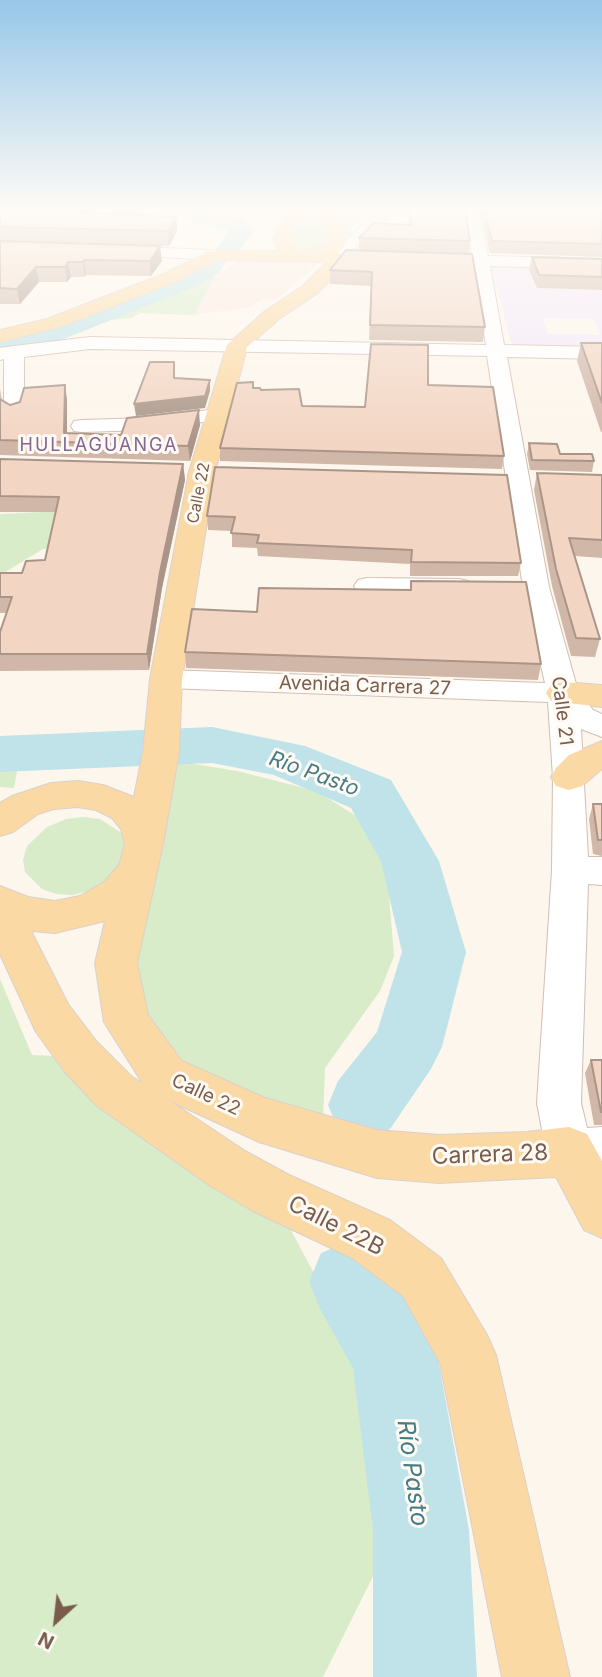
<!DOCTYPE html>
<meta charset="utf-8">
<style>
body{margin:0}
#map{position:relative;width:602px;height:1677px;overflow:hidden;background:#fdf6ec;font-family:Inter,sans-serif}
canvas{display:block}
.north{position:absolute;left:21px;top:1586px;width:70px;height:70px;-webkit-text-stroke:5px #fffaf3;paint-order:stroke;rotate:207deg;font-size:19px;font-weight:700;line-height:28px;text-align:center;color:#7a5c4d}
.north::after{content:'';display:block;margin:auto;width:24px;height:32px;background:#7a5c4d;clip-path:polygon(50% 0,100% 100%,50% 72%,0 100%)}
</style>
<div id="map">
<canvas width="602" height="1677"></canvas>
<div class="north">N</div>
</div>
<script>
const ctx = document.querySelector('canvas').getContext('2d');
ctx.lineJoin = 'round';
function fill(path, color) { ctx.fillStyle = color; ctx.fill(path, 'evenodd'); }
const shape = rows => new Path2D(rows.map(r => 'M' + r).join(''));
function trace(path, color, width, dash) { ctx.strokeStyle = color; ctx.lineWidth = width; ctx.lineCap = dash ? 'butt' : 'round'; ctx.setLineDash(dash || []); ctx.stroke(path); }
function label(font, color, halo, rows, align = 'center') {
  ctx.font = font + ' Inter,sans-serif'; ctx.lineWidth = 6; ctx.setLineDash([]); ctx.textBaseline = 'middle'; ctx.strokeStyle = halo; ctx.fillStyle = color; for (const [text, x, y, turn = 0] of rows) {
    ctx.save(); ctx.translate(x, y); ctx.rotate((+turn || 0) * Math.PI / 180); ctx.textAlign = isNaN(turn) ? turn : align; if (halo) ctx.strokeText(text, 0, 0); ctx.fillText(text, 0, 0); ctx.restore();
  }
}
const commercial = shape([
 [237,261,319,263,276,300,264,299,250,307,194,315,216,275]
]);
const education = shape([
 [491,265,528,266,537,288,602,290,602,348,512,346],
 [543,318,594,319,601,335,548,334]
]);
const green = shape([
 [308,210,323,210,324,223,330,243,309,251,292,247,290,244,291,236],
 [332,210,372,210,350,230,353,238,349,240,343,229,333,221],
 [216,275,194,315,140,313,132,318,100,321],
 [65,511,60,548,43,549,2,574,0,579,0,514],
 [0,754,20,754,14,788,0,787],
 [176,761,237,771,316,791,363,820,386,858,394,956,380,991,325,1068,323,1119,265,1106,188,1066,150,1022,135,957],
 [83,817,100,819,123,834,128,851,125,863,99,888,73,895,56,894,42,889,25,872,23,860,27,846,47,827,66,819],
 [0,979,32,1055,81,1057,271,1193,346,1333,390,1542,323,1677,0,1677]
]);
const river = shape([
 [164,210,205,210,244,219,254,231,236,255,228,257,220,272,197,286,61,340,0,353,0,335,42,326,177,274,202,260,207,253,215,251,229,231,168,215,164,210],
 [212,727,305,746,391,780,439,861,466,952,442,1047,431,1069,390,1129,364,1139,338,1129,328,1105,338,1081,377,1032,402,952,381,861,351,808,274,775,212,763,0,772,0,736,212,727],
 [350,1241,379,1253,425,1328,438,1358,469,1530,477,1677,373,1677,373,1530,353,1368,321,1311,309,1282,321,1253,350,1241]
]);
const minor = shape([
 [378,210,393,210,344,260,332,260,330,257,332,254,378,210],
 [465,210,479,210,488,256,602,259,602,269,490,266,504,345,602,347,602,359,507,357,549,587,578,691,593,710,602,714,602,737,581,729,588,857,602,857,602,885,588,884,581,1103,587,1128,602,1127,602,1171,569,1173,553,1166,546,1151,537,1103,552,870,553,777,548,702,166,688,155,686,151,679,155,672,166,670,545,683,523,587,487,356,90,349,24,357,24,411,21,415,14,417,7,415,4,411,4,359,0,360,0,348,14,346,90,337,486,345,473,265,460,265,452,260,460,255,472,256,465,210],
 [112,246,214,250,222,255,214,260,106,254,104,251,106,248,112,246],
 [217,409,224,411,228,415,224,419,147,430,82,432,74,431,71,426,74,421,82,420,147,418,217,409],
 [367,578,459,579,468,581,472,587,468,593,459,595,358,592,354,586,358,580,367,578]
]);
const major = shape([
 [293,210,309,210,293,230,289,239,295,249,305,251,327,244,329,234,317,215,318,210,334,210,333,215,345,234,344,247,338,252,347,257,338,272,318,293,279,319,247,347,215,472,182,679,179,752,163,844,137,963,148,1015,182,1061,265,1098,377,1130,439,1135,527,1132,569,1127,587,1134,602,1161,602,1238,584,1230,556,1177,439,1183,377,1178,259,1142,170,1101,245,1151,289,1175,390,1220,441,1258,487,1335,496,1355,570,1677,502,1677,440,1363,403,1296,352,1258,253,1211,209,1185,97,1106,65,1072,36,1032,0,954,0,886,28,897,55,901,80,896,104,882,119,865,125,844,121,829,112,818,96,810,78,807,54,809,38,814,13,832,0,836,0,803,12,796,51,783,78,781,103,785,134,797,143,752,150,679,189,472,227,345,265,311,304,285,326,262,217,260,178,281,61,327,0,342,0,330,47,319,166,273,208,251,278,251,273,239,277,229,293,210],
 [105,921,95,963,104,1022,143,1084,131,1076,97,1042,68,1004,31,931,55,933,105,921],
 [563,682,602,685,602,707,551,701,546,693,551,685,563,682],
 [602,741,602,769,582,786,569,790,556,786,551,777,556,768,569,755,602,741]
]);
const wall = shape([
 [0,210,93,210,91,212,176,217,177,231,169,246,34,242,162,261,151,276,86,275,85,277,71,277,67,282,39,282,20,304,0,304],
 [407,210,465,210,470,241,469,253,485,327,483,342,369,340,371,286,330,284,330,270,359,251,359,238,409,225],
 [480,210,602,210,602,257,490,253],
 [532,257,602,259,602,290,537,288,529,270],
 [581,343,602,343,602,432,601,432,577,361],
 [428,385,504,456,502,469,220,461,220,448,253,388,302,406,365,407],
 [0,389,2,400,10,405,67,399,67,433,121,435,200,425,190,461,0,455],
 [529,443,560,454,594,461,592,472,530,470,527,454],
 [0,459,183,464,185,480,162,588,149,670,0,671,0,632,6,613,0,613,0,573,22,573,45,560,56,512,0,512],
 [215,467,521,563,518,576,410,576,410,564,258,556,257,548,232,547,232,531,208,530,207,516],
 [537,473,602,475,602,558,575,556,600,639,595,657,571,656,552,586,534,490],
 [411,581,541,664,538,680,186,668,185,652,257,612,410,590],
 [593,804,602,804,602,856,593,854,589,819],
 [591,1060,602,1060,602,1125,594,1125,585,1073]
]);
const shadedWall = shape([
 [80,210,93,210,81,226,79,212],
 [176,217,177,231,169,246,168,231],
 [160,246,162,261,151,276,150,261],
 [84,260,86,275,85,277,83,262],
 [68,262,71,277,67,282,65,267],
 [36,267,39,282,20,304,17,289],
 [210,380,210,391,205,408,136,416,134,404],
 [65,385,67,399,67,442,64,433],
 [199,410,200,425,190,461,188,446],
 [183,464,185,480,162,588,149,670,147,654,160,572]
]);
const building = shape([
 [0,210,80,210,79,212,176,217,168,231,0,227,0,210],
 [409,210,465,210,470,241,359,238,374,223,412,225,409,210],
 [484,210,602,210,602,244,492,241,484,210],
 [0,241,160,246,150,261,84,260,83,262,68,262,65,267,36,267,17,289,0,288,0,241],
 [346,250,472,254,485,327,370,325,372,272,330,270,346,250],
 [532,257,602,259,602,277,539,275,532,257],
 [581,343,602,343,602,403,581,343],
 [371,344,428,345,428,385,493,387,504,456,220,448,237,383,253,382,253,388,260,388,261,390,299,389,302,406,365,407,371,344],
 [150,362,174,362,174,378,210,380,205,396,134,404,150,362],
 [65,385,64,433,121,435,127,418,199,410,188,446,0,440,0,399,10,405,20,402,24,388,65,385],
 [529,443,557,444,560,454,592,454,594,461,532,460,529,443],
 [0,459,183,464,160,572,147,654,0,654,0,632,12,597,0,597,0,573,22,573,26,561,45,560,59,497,0,496,0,459],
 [215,467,507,475,521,563,411,562,412,550,257,543,259,535,231,533,235,517,207,516,215,467],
 [537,473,602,475,602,540,569,538,600,639,576,638,556,569,537,473],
 [411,581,526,582,541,664,185,652,192,609,257,612,259,588,411,590,411,581],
 [593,804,602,804,602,840,598,840,593,804],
 [591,1060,602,1060,602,1112,601,1112,591,1060]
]);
const farStreetnames = [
 ["Calle 22",199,493,-79]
];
const farNeighbourhoodnames = [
 ["HULLAGUANGA",99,446]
];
const streetNames = [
 ["Avenida Carrera 27",365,686,2],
 ["Calle 21",562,711,83],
 ["Calle 22",206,1095,25]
];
const waterNames = [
 ["Río Pasto",314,774,20]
];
const nearStreetnames = [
 ["Carrera 28",490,1155,-2],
 ["Calle 22B",336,1226,27]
];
const nearWaternames = [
 ["Río Pasto",412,1473,82]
];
fill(commercial, '#fde8e0');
fill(education, '#f3e8fa');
fill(green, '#d8ecc9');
fill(river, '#bfe3e8');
trace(minor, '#d1beb0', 2);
trace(major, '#dad1cd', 2);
fill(minor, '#fff');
fill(major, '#fbd9a5');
fill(wall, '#d1b7a8');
fill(shadedWall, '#aa9588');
fill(building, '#f3d5c3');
trace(building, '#aa9588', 2);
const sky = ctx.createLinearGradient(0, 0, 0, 444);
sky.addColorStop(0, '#97c7e8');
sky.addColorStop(0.47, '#fefbf6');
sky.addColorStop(1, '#fefbf600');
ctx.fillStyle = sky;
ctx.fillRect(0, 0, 602, 444);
label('16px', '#7a5c4d', '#fffaf3', farStreetnames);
ctx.letterSpacing = '2px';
label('18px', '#846695', '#fffaf3', farNeighbourhoodnames);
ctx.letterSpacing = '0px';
label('19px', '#7a5c4d', '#fffaf3', streetNames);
label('italic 21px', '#437c86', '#fffaf3', waterNames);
label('23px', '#7a5c4d', '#fffaf3', nearStreetnames);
label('italic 24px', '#437c86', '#fffaf3', nearWaternames);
</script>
